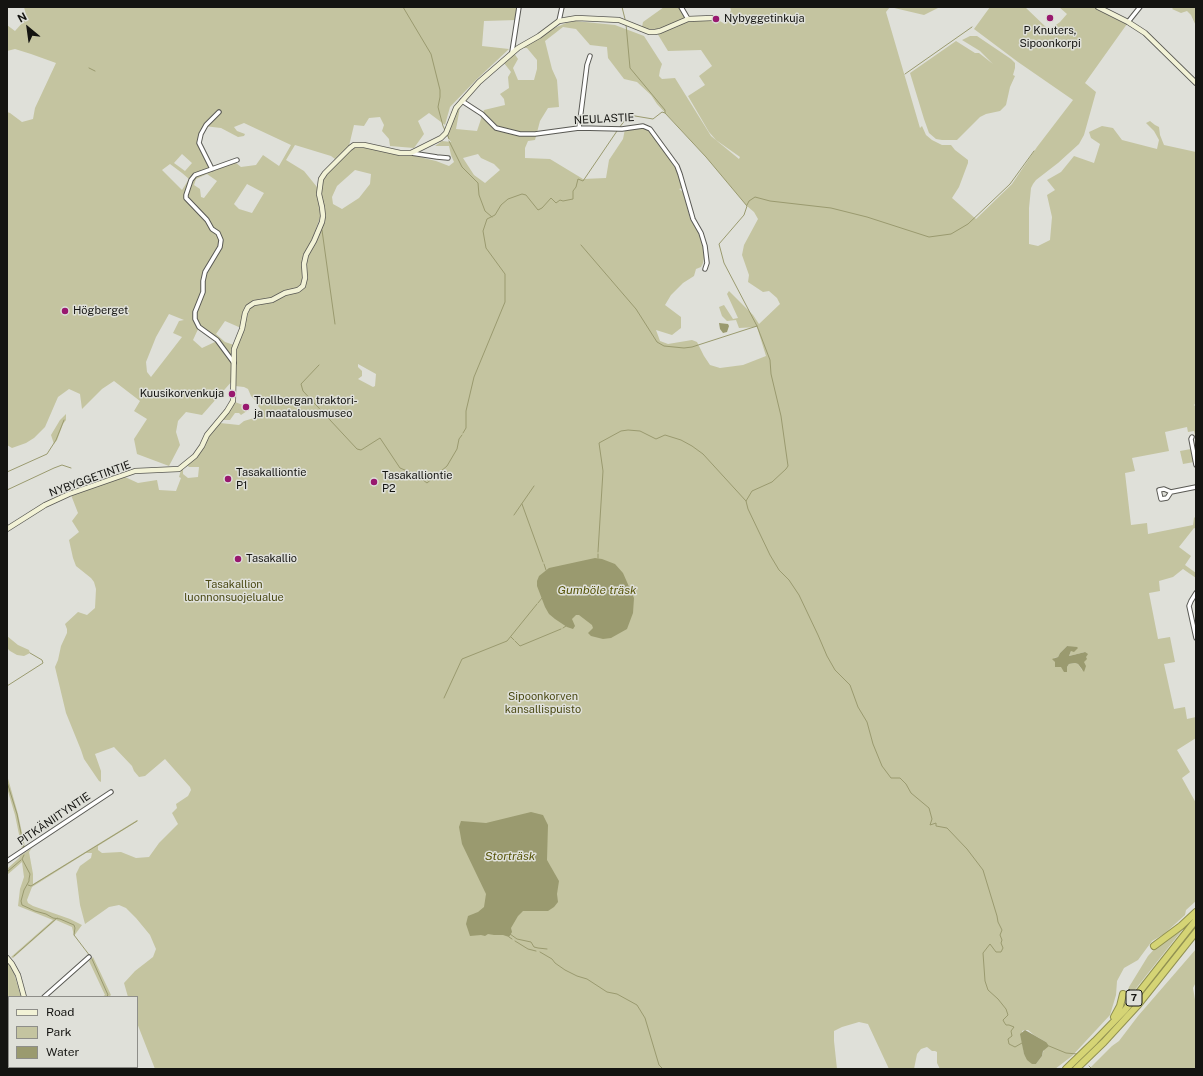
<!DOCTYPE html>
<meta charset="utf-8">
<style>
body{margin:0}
#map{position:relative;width:1203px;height:1076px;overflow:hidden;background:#dfe0d9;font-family:"Public Sans",sans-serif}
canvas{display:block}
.frame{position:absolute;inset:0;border:8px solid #141411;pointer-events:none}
.legend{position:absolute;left:8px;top:996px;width:130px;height:72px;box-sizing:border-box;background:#dfe0d9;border:1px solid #8e8e89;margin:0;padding:5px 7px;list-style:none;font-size:12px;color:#141411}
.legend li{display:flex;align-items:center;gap:8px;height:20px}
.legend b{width:20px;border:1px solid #8e8e89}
.north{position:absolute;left:8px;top:8px;width:40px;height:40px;-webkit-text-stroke:3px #dfe0d9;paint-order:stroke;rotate:331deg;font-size:11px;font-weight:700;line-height:16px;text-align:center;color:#141411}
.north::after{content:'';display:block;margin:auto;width:14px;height:18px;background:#141411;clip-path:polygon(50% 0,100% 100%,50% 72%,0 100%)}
</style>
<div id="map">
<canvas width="1203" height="1076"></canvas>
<div class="frame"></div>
<ul class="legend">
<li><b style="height:5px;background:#f2f2d6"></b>Road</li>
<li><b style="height:11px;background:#c4c4a0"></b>Park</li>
<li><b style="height:11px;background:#9a9a6f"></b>Water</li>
</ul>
<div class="north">N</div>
</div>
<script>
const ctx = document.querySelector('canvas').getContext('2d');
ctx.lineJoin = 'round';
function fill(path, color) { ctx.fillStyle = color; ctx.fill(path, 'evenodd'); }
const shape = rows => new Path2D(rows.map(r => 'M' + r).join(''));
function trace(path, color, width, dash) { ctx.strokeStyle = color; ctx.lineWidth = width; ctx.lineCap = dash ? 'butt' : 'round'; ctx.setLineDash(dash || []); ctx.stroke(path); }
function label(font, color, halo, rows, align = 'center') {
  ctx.font = font + ' "Public Sans",sans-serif'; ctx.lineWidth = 3; ctx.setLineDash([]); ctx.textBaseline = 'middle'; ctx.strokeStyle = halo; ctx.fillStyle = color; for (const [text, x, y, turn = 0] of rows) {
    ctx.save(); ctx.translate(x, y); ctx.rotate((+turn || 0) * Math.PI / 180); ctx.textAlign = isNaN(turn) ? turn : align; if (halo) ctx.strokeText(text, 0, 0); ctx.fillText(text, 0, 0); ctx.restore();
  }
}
const green = shape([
 [24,7,518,7,517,20,484,21,482,46,509,49,476,80,450,107,445,125,429,113,418,121,424,134,414,148,390,146,389,139,382,131,384,125,380,117,369,118,364,126,354,125,349,146,335,159,331,156,295,145,286,160,304,171,317,187,317,194,321,215,312,240,304,254,302,264,303,278,301,285,297,288,272,299,250,303,241,328,225,321,216,334,225,342,234,345,232,361,233,380,202,415,186,412,178,421,176,432,180,445,169,466,137,454,134,439,147,419,134,411,140,401,114,381,102,389,82,409,80,394,69,389,58,397,45,427,34,438,26,443,12,448,7,445,7,112,10,113,22,122,33,119,35,108,56,63,31,54,15,49,7,51,7,25,15,31,23,22,26,15],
 [244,123,291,145,279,166,263,155,256,165,241,167,235,162,211,171,197,143,199,133,204,126,221,128,238,137,244,136,245,134,237,131,234,127],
 [182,154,192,163,185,171,174,163],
 [170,164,182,173,189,179,182,190,162,170],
 [207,174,217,181,204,198,201,197,200,189,194,185,196,179],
 [247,184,264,193,252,213,239,209,234,204],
 [169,314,184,320,179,321,173,333,182,337,151,377,147,372,146,362,156,337],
 [186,320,193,321,217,341,202,348,193,340,199,327,197,324,193,321],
 [664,7,678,7,684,14,685,18,663,28,650,30,642,27,643,22],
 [730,7,940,7,924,15,890,7,886,12,920,128,922,126,926,135,932,140,942,145,951,145,955,150,968,160,968,163,959,187,952,198,976,219,1012,184,1037,147,1073,100,1018,62,974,29,990,7,1025,7,1049,30,1060,22,1067,14,1059,7,1095,7,1127,24,1085,83,1096,92,1084,135,1079,144,1058,163,1036,180,1033,184,1031,188,1029,208,1029,244,1038,246,1050,240,1052,217,1047,195,1055,190,1047,180,1061,172,1074,156,1094,163,1100,144,1091,138,1089,132,1102,126,1113,128,1122,140,1157,149,1159,140,1154,131,1146,123,1150,121,1155,125,1159,127,1160,135,1164,145,1196,152,1196,403,1194,405,1196,407,1196,439,1194,431,1188,432,1187,427,1165,432,1169,451,1132,458,1135,471,1125,473,1131,525,1147,523,1148,534,1193,525,1194,518,1196,516,1196,529,1194,528,1179,547,1191,556,1185,565,1196,573,1196,578,1183,569,1173,577,1159,581,1160,591,1149,593,1158,639,1170,637,1175,662,1164,664,1174,709,1185,707,1187,719,1196,717,1196,738,1177,750,1190,772,1182,778,1196,803,1196,901,1186,910,1185,915,1164,934,1152,941,1138,960,1124,968,1117,981,1116,995,1110,1015,1072,1056,1055,1069,940,1069,937,1063,937,1052,935,1051,932,1051,927,1047,921,1049,917,1054,914,1069,889,1069,868,1024,859,1022,842,1027,834,1031,834,1041,837,1069,155,1069,137,1023,137,997,128,997,124,983,135,971,153,957,156,949,150,935,136,918,126,908,119,905,109,907,85,924,80,905,76,874,80,866,91,858,92,853,86,853,32,887,27,900,28,903,33,906,70,919,82,925,74,936,72,927,56,920,13,958,11,957,53,920,18,906,20,889,24,877,22,862,7,875,7,869,19,858,20,856,32,848,29,852,33,874,33,884,137,820,138,821,98,846,98,850,102,853,121,852,136,858,149,857,159,843,178,824,172,813,177,808,176,804,188,796,191,790,190,787,165,759,145,776,139,777,134,771,132,766,114,747,95,754,101,771,101,782,99,781,84,759,81,750,66,713,55,667,58,660,61,646,67,633,67,629,65,624,78,612,87,615,95,608,96,589,94,582,91,578,76,566,73,558,69,540,79,532,72,521,78,513,71,495,125,477,138,483,157,480,159,490,176,491,181,478,179,477,181,470,183,470,183,474,188,478,198,477,199,467,189,467,187,465,200,453,211,433,220,423,239,425,244,421,254,418,262,411,258,406,256,401,251,396,248,389,244,387,235,386,236,349,250,308,255,305,273,302,286,294,302,289,306,260,323,222,320,193,323,180,327,174,347,152,355,147,359,146,399,155,411,155,436,161,449,166,454,162,451,155,449,146,435,146,442,141,451,142,447,136,457,109,460,107,456,129,477,131,484,110,505,105,504,99,500,94,509,88,508,77,511,72,504,63,514,53,518,59,513,68,518,80,534,80,537,69,537,60,527,48,522,48,552,29,566,23,575,21,615,25,644,36,662,64,660,70,659,76,662,79,675,78,711,136,739,159,740,157,716,140,709,132,688,96,705,85,699,76,712,66,701,50,668,51,657,33,687,21,709,20,715,21,718,20,725,24,731,10],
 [563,27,576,29,590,45,607,47,608,58,624,79,637,82,651,95,657,104,706,157,747,206,754,212,758,219,744,245,742,255,749,275,748,282,763,292,769,291,777,298,780,304,759,324,753,315,729,291,727,294,738,318,733,319,724,305,719,307,722,316,727,321,736,320,739,328,757,327,766,356,743,365,720,368,710,365,704,356,697,342,692,340,668,344,660,341,656,330,672,335,681,328,681,317,665,305,671,295,683,283,694,276,696,269,701,267,703,263,705,253,702,239,690,218,683,192,679,189,682,188,677,170,653,134,648,128,625,129,623,139,609,160,606,178,583,179,550,159,525,158,525,148,528,141,535,140,540,121,548,108,559,107,557,80,552,69,545,41],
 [478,154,481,158,494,164,500,170,485,183,474,175,463,158],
 [355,170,371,174,370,184,359,198,342,209,333,204,332,197,337,186],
 [358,364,376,374,375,386,373,387,358,379,362,376,362,371,358,367],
 [1067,646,1070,647,1071,651,1069,656,1085,652,1085,660,1084,661,1082,670,1078,664,1075,663,1069,664,1067,667,1058,667,1054,660,1054,658,1058,657,1060,653],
 [1025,1030,1028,1030,1034,1035,1046,1042,1042,1056,1036,1064,1024,1054,1022,1031],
 [1174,7,1196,7,1196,26,1191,15,1187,11,1181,13,1172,9],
 [970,36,977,36,1011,59,1015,63,1015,68,1013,75,1015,76,1010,87,1006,105,1000,111,986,114,980,117,957,140,942,140,936,139,929,133,924,119,910,73,956,41,975,53,979,53,993,64,980,51,962,40],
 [235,402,248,407,248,409,245,408,245,409,248,410,247,411,241,415,239,413,235,413,230,420,224,420,223,418],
 [66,414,66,420,63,424,57,440,54,444,51,435,60,420],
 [1191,449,1194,462,1183,464,1180,451],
 [7,636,18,645,29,650,30,653,24,656,17,655,10,651,7,648],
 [7,775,18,814,25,847,22,849,15,815,7,788],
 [1183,929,1130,996,1126,998,1129,987,1148,956,1159,944],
 [1196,949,1196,982,1193,988,1196,1005,1196,1069,1089,1069,1112,1046,1119,1041,1138,1016],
 [93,957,111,995,109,997,102,997,105,995,89,961],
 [7,961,14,973,21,997,9,997,9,1067,18,1067,18,1069,7,1069]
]);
const water = shape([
 [719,323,728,324,729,326,727,332,723,333,720,329],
 [595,558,602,559,615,564,623,573,634,598,633,613,627,629,611,638,603,639,591,636,588,633,593,628,592,625,579,615,576,615,572,619,575,626,573,629,567,627,555,619,549,614,545,607,537,586,537,581,539,576,549,568],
 [1067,646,1077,647,1078,648,1074,652,1071,651,1069,656,1085,652,1088,654,1086,657,1087,659,1084,662,1086,666,1084,672,1078,664,1075,663,1069,664,1067,667,1067,672,1064,672,1061,667,1055,667,1055,662,1052,659,1058,657,1060,653],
 [531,812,543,815,548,825,547,860,559,881,557,894,558,902,554,907,548,911,523,911,518,916,511,928,512,932,509,937,503,935,494,935,488,934,485,936,481,935,470,936,466,924,468,916,478,912,484,907,486,894,462,844,459,827,461,821,486,823],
 [1025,1030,1046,1042,1049,1046,1043,1051,1042,1056,1036,1064,1032,1064,1027,1060,1024,1054,1020,1034]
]);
const stream = shape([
 [403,7,431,54,440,90,440,97,438,107,443,126,445,130],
 [622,7,625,19],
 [626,24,630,68,665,110,665,113,706,157,747,206,744,215,719,244,724,263,757,326,770,360,771,374,781,416,788,466,786,469,772,482,752,491,746,501,748,509,770,555,779,570,789,580,799,595,818,635,827,656,835,670,850,685,858,707,867,722,873,744,882,766,891,778,900,778,906,784,911,793,929,808,932,819,930,825,936,823,936,826,947,828,967,849,983,870,997,916,998,922,1002,930,1000,935,1002,940,1001,943,1003,948,1001,952,996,952,990,944,983,953,985,981,988,990,998,999,1006,1009,1008,1015,1003,1020,1004,1022,1006,1025,1009,1025,1014,1027,1011,1031,1012,1036,1008,1039,1009,1044,1015,1047,1022,1043],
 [89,68,95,71],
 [905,74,972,27],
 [619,128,629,115,653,119,662,112,665,113],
 [447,133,449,139],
 [449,141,462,167,478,183,479,195,485,211,492,217],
 [747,205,749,201,755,197,770,201,831,208,867,217,929,237,951,234,968,224,1010,184,1034,151],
 [322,230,335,324],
 [581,245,636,309,657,342,664,346,684,348,692,347,757,326],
 [319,365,301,384,303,391,357,449,361,450,380,438,400,468,417,475],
 [463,433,466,428,466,411,474,377,505,302,505,274,486,248,483,231,487,219,495,215,501,205,508,199,522,194,526,195,538,210,542,208,551,198,556,203,560,200,563,201,573,199,573,191,576,187,578,179,583,181,617,131],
 [7,472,47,454,56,440,64,420],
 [419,477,427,483,447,466,457,449,459,439,462,435],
 [7,490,54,468,62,465,71,468],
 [522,504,543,562],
 [514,515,534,486],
 [598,552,603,471,599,443,621,431,628,430,640,431,656,439,665,435,681,440,692,446,703,454,746,501],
 [598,554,598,558],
 [544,564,546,570],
 [538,603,542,598],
 [563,628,566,626],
 [511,637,514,640],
 [515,641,520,646,561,629],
 [7,686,43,663,42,660,30,653],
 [444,698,462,659,507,641,537,604],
 [7,782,17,814,24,848],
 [24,855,22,859,30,874,29,879,29,881,24,890,21,901,22,905,35,911,46,914,53,918,60,919,74,925,75,928,74,935,90,956],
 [7,872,21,860],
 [28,885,31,886,137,821],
 [510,934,517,939,531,942,534,947,538,948,547,949],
 [509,937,512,939],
 [515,941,528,949,536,951],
 [540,952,552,959,555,963,565,970,577,976,587,979,607,992,617,994,637,1005,645,1018,659,1065,663,1069],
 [14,956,57,918],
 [92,959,108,995,106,997],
 [1049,1046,1066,1053,1077,1054],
 [1089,1066,1092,1069],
 [111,1067,112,1069]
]);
const street = shape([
 [681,7,688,19],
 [559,21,562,7],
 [1128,22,1140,7],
 [512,52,519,7],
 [462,101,482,114,496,128,520,134,535,134,579,128,622,129,643,126,650,129,677,166,680,174,693,219,701,233,705,246,707,263,705,269],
 [579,128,587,65,590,56],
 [411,153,437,157,448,158],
 [212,169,199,143,201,134,206,125,219,112],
 [234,363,217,340,199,327,195,319,195,312,203,292,203,281,205,272,220,247,221,240,218,233,212,229,207,220,186,198,186,195,191,180,195,175,237,160],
 [1192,437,1191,439,1196,465],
 [1171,492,1167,498,1161,499,1159,490,1164,489,1171,492,1196,487],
 [1196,593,1191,601,1189,606,1196,638],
 [7,861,111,792],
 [44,997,89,957],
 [55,1069,57,1067]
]);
const secondary = shape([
 [1098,7,1128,22,1145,33,1196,83],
 [7,529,45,505,69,494,135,471,179,469,195,456,202,446,207,435,227,411,233,401,234,349,242,329,245,313,248,307,254,303,272,300,285,293,298,290,303,286,305,278,304,264,306,255,314,241,322,222,323,216,322,207,319,194,321,179,325,173,350,148,354,145,364,145,400,153,411,153,441,138,446,133,456,108,479,82,518,48,539,36,559,21,577,18,619,20,649,32,655,32,660,31,688,19,712,18],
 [7,958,12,964,18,975,24,997],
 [71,1067,76,1069]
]);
const highway = shape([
 [1154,946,1181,926,1196,912],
 [1114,1017,1120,1006,1123,994],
 [1066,1069,1095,1041,1125,1010,1196,920],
 [1076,1069,1104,1042,1138,1005,1196,932]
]);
const markers = [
 [1050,18,4,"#98186f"],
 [716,19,4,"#98186f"],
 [65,311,4,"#98186f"],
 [232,394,4,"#98186f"],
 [246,407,4,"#98186f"],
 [228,479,4,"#98186f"],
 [374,482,4,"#98186f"],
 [238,559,4,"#98186f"]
];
const shields = [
 [1134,998,16]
];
const shieldNames = [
 ["7",1134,998]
];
const poiNames = [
 ["Nybyggetinkuja",724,19],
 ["P Knuters,",1050,31,"center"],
 ["Sipoonkorpi",1050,44,"center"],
 ["Högberget",73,311],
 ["Kuusikorvenkuja",224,394,"right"],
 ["Trollbergan traktori-",254,401],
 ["ja maatalousmuseo",254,414],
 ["Tasakalliontie",236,473],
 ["P1",236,486],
 ["Tasakalliontie",382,476],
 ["P2",382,489],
 ["Tasakallio",246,559]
];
const streetNames = [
 ["NEULASTIE",604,119,-3],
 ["NYBYGGETINTIE",90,479,-20],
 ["PITKÄNIITYNTIE",54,819,-34]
];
const parkNames = [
 ["Tasakallion",234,585],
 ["luonnonsuojelualue",234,598],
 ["Sipoonkorven",543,697],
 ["kansallispuisto",543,710]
];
const waterNames = [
 ["Gumböle träsk",597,590],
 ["Storträsk",510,856]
];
fill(green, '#c4c4a0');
fill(water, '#9a9a6f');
trace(stream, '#9a9a6f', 1);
trace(street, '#595954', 5.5);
trace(secondary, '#595954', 6);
trace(highway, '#919152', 8);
trace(street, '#fff', 3.5);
trace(secondary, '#f2f2d6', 4.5);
trace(highway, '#d5d475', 6);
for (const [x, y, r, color] of markers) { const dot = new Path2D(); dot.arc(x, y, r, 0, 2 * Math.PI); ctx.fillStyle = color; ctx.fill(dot); trace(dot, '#dfe0d9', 1.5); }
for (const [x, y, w] of shields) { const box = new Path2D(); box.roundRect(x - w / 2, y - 8, w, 16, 3); ctx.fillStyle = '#dfe0d9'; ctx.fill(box); trace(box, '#141411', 1); }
label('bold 10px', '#141411', null, shieldNames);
label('11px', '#141411', '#dfe0d9', poiNames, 'left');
label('11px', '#141411', '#dfe0d9', streetNames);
label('11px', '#4b4a15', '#dfe0d9', parkNames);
label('italic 12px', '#58560b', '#dfe0d9', waterNames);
</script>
